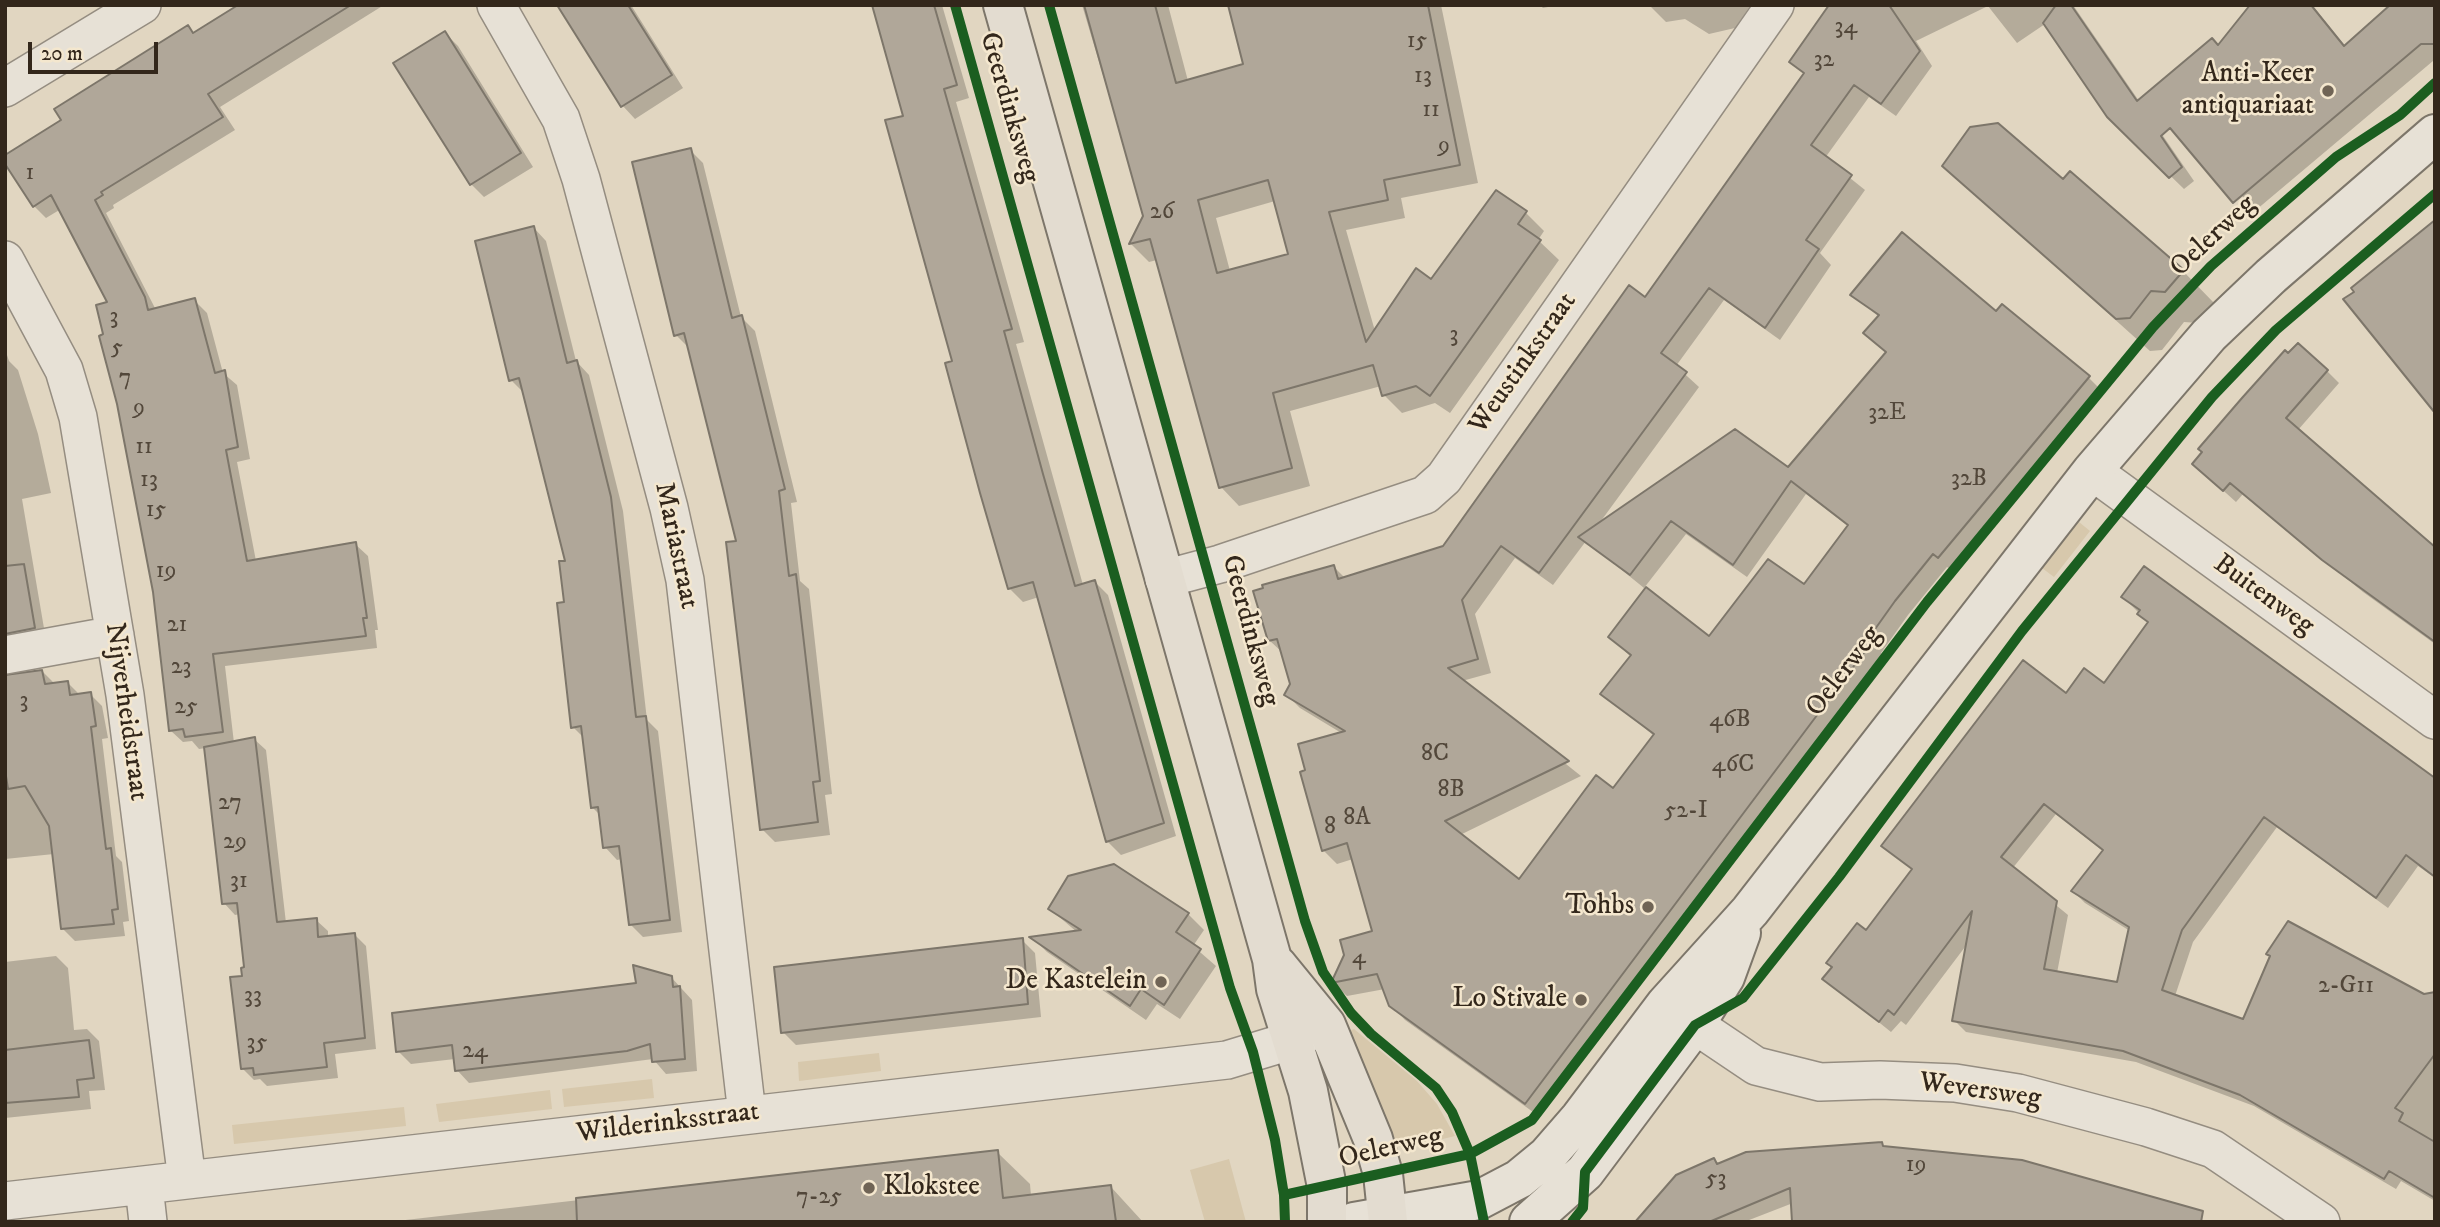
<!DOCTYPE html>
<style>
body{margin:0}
#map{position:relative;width:2440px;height:1227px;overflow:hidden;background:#e1d6c1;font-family:"IM FELL DW Pica",serif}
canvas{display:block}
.frame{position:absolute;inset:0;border:7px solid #33271b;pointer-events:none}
.scale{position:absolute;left:28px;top:42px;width:130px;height:32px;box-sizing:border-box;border:4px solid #33271b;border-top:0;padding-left:9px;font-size:21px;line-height:24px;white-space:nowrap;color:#33271b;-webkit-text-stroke:5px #f4e7ce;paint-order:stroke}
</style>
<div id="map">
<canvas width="2440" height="1227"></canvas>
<div class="frame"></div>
<div class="scale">20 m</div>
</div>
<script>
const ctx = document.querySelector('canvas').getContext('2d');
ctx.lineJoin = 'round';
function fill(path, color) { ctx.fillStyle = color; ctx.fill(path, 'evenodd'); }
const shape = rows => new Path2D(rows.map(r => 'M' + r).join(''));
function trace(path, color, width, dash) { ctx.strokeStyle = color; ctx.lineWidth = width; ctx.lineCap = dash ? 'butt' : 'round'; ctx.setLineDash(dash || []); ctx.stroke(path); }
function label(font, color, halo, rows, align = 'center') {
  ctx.font = font + ' "IM FELL DW Pica",serif'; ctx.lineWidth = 5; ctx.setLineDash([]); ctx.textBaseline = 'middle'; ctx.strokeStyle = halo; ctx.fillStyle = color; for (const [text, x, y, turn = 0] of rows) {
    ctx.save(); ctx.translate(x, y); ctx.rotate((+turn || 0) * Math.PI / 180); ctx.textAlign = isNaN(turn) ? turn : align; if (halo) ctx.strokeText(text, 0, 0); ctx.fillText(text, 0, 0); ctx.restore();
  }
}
const green = shape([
 [2079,522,2090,531,2054,577,2042,568],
 [1354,1029,1417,1081,1437,1104,1455,1136,1402,1149,1377,1112,1344,1033],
 [879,1053,881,1071,799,1081,798,1062],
 [652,1079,654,1098,564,1107,562,1089],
 [550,1090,552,1109,439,1122,436,1104],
 [404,1107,406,1126,234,1144,232,1125],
 [1229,1159,1246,1222,1205,1222,1190,1170]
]);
const shadow = shape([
 [242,5,384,5,220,107,235,130,113,205,114,208,106,213,156,310,194,300,207,313,223,373,237,385,250,459,237,462,256,561,355,544,368,556,378,630,375,630,377,648,225,666,234,743,254,739,266,750,286,923,316,920,328,931,328,938,355,935,366,946,376,1049,335,1054,338,1078,267,1086,260,1079,254,1080,242,1068,246,969,240,914,235,915,224,903,206,748,199,749,192,741,183,742,170,730,155,592,109,303,61,209,46,218,34,206,63,121,188,27,195,34],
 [559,5,631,5,683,88,635,119,622,105],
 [874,5,942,5,969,98,956,102,1024,342,1016,344,1083,585,1095,582,1108,595,1176,836,1121,855,1108,842,1039,597,1023,602,1010,589,947,364,955,362,905,117],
 [1082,5,1168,5,1188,81,1245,66,1228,5,1441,5,1478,183,1401,198,1405,218,1346,230,1375,331,1432,282,1526,213,1544,231,1538,240,1559,260,1450,413,1435,403,1402,413,1384,395,1381,386,1290,411,1310,486,1239,506,1221,487,1157,260,1149,262,1131,244,1145,216],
 [1275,201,1290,255,1230,271,1216,218],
 [1540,5,1558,5,1543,8],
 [1649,5,1750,5,1750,6,1735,28,1709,34,1685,19,1666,22],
 [1831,5,2073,5,2194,181,2184,189,2108,115,2045,24,2017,43,1988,6,1916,41,1932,66,1896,116,1869,97,1825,158,1865,190,1820,253,1831,265,1780,340,1724,300,1676,366,1699,387,1598,525,1788,469,1887,353,1866,333,1879,317,1853,295,1996,313,2088,377,2102,391,1953,571,1947,567,1908,615,1881,653,1885,657,1540,1117,1405,1020,1391,1005,1385,989,1347,996,1333,983,1346,955,1374,933,1353,859,1337,864,1323,850,1307,772,1343,734,1300,708,1286,694,1292,685,1284,654,1269,640,1334,567,1346,579,1444,547,1645,299,1805,75,1791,61],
 [1806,494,1849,527,1805,586,1710,638,1610,637,1631,657,1603,693,1654,736,1614,790,1519,881,1460,835,1581,776,1462,681,1491,673,1475,614,1515,558,1553,585,1586,541,1644,588,1686,534,1747,577],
 [2252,5,2312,5,2346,47,2435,5,2435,64,2433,61,2256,210,2242,196,2219,47],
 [445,33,458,46,533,167,484,197,471,184],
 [690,150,703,163,741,317,755,331,797,502,791,503,800,581,809,589,832,794,825,795,830,835,775,842,762,829,738,542,689,348,676,335],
 [1944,166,2063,182,2070,174,2183,271,2215,304,2198,323,2184,322,2162,350,2150,351],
 [534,228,546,241,576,361,589,375,623,511,647,720,658,731,682,932,643,937,630,924,622,859,617,860,605,847,601,816,592,807,584,738,573,727,567,562,524,393,511,380],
 [5,349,9,361,18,370,38,434,51,493,22,499,46,640,5,653],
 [2327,371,2339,383,2298,430,2435,549,2435,644,2363,592,2243,494,2236,502,2206,475],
 [2123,597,2435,809,2435,878,2418,866,2388,908,2277,827,2193,942,2175,996,2244,1021,2435,1002,2435,1201,2401,1181,2396,1189,2254,1106,2136,1062,1966,1032,1954,1020,1968,943,1906,1025,1901,1021,1891,1032,1825,979,1866,932,1913,870,1884,845,2067,695,2104,685,2149,623],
 [2056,814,2104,852,2073,891,2085,903,2130,931,2118,984,2057,973,2068,915,2012,869],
 [42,671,55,684,67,682,80,695,90,694,102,706,108,738,102,739,116,856,122,862,129,921,123,922,125,936,75,941,63,929,54,854,5,859,5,677],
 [1050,909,1188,914,1204,930,1193,946,1216,966,1180,1019,1157,1004,1146,1020,1047,952,1033,938,1078,933],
 [1022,940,1035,953,1041,1017,796,1045,783,1032],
 [56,956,68,968,74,1030,87,1029,99,1041,105,1090,89,1091,91,1109,5,1118,5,962],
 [671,977,692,1000,697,1071,666,1074,653,1059,469,1083,457,1070,455,1059,411,1064,398,1051],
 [1882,1144,1886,1148,1793,1203,1744,1222,1638,1222,1713,1160,1718,1165],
 [997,1152,1030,1184,1031,1196,1111,1187,1143,1222,388,1222]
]);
const building = shape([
 [238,5,351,5,208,94,223,117,101,192,103,195,95,200,145,297,148,310,195,298,215,373,225,370,238,447,226,450,247,561,356,542,367,618,363,618,366,636,213,654,223,732,185,737,183,729,169,731,153,592,117,404,99,336,103,334,96,305,107,302,51,195,33,207,5,164,5,155,61,120,54,109,188,25,193,33,238,5],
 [557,5,628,5,672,75,621,107,557,5],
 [872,5,934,5,957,85,944,89,1012,329,1004,331,1043,474,1075,586,1095,580,1164,823,1106,842,1033,582,1008,589,980,493,945,363,952,361,885,120,903,116,872,5],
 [1084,5,1155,5,1176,83,1243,64,1228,5,1428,5,1460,165,1384,180,1388,200,1329,212,1366,342,1416,268,1431,279,1496,190,1527,211,1518,224,1541,240,1430,396,1416,386,1382,396,1373,365,1273,393,1292,468,1219,488,1150,239,1129,244,1143,216,1084,5],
 [1268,180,1288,254,1217,273,1198,200,1268,180],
 [1829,5,1889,5,1920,51,1881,104,1854,85,1811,145,1852,175,1806,240,1819,249,1765,328,1709,288,1661,353,1687,372,1539,573,1501,546,1462,600,1478,659,1448,668,1569,761,1445,821,1519,879,1596,775,1613,788,1654,734,1600,694,1631,655,1608,637,1646,587,1709,636,1768,559,1804,584,1848,525,1791,481,1733,565,1671,521,1630,575,1578,537,1735,429,1788,467,1886,352,1863,333,1879,315,1850,295,1902,232,1996,311,2002,304,2090,376,1938,558,1933,554,1895,601,1868,639,1872,642,1525,1104,1389,1006,1377,974,1331,983,1344,955,1340,940,1372,931,1347,843,1322,851,1300,772,1305,770,1298,744,1345,731,1284,695,1290,684,1277,639,1268,641,1253,591,1263,588,1262,585,1334,565,1338,579,1443,546,1629,285,1645,297,1804,73,1789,62,1829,5],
 [2056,5,2071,5,2137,101,2212,38,2218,45,2250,5,2311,5,2344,46,2390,5,2435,5,2435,44,2421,44,2233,203,2170,128,2161,136,2182,167,2169,178,2107,117,2043,23,2056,5],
 [445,31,521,153,470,185,393,63,445,31],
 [1998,123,2063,179,2070,171,2184,270,2165,292,2151,291,2130,318,2116,319,1942,166,1970,127,1998,123],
 [691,148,732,318,742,315,785,489,779,491,789,576,796,574,820,781,813,782,818,822,760,830,726,542,736,541,684,333,674,336,632,162,691,148],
 [2435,220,2435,413,2343,299,2354,292,2351,288,2435,220],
 [534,226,567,363,577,360,611,497,636,717,646,716,670,920,629,925,619,846,603,848,598,807,591,808,581,726,571,728,557,603,564,602,559,561,565,561,519,378,509,381,475,241,534,226],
 [2298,343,2328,370,2286,418,2435,547,2435,642,2322,560,2230,483,2223,491,2192,464,2202,452,2198,449,2242,398,2285,350,2288,353,2298,343],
 [24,564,35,628,5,634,5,566,24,564],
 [2144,566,2435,778,2435,877,2406,855,2376,898,2264,817,2182,930,2162,990,2243,1019,2270,956,2266,954,2288,921,2424,994,2435,992,2435,1054,2395,1108,2403,1113,2399,1121,2435,1142,2435,1198,2389,1171,2384,1179,2240,1095,2123,1051,1952,1021,1972,911,1894,1015,1888,1010,1879,1022,1822,979,1832,967,1826,963,1857,923,1866,930,1912,869,1881,846,2023,660,2066,693,2084,668,2104,683,2148,622,2137,614,2140,610,2121,597,2144,566],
 [2044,804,2103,850,2071,891,2129,927,2117,982,2044,969,2057,901,2001,857,2044,804],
 [42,670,45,684,68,681,70,695,91,692,96,726,91,727,106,849,111,848,118,909,112,910,114,924,61,929,49,826,25,786,8,789,5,770,5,675,42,670],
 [255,737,277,922,317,918,318,937,355,933,365,1038,324,1043,327,1067,254,1075,253,1068,241,1069,230,977,242,976,241,968,244,967,237,903,222,904,204,747,255,737],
 [1114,864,1189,913,1176,932,1201,949,1164,1005,1141,989,1130,1006,1029,937,1081,930,1048,909,1068,876,1114,864],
 [1023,938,1028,1004,781,1033,774,967,1023,938],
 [633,965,672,976,673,987,680,986,685,1059,652,1062,650,1044,627,1051,455,1071,452,1045,396,1052,392,1013,636,983,633,965],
 [89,1040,94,1078,77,1080,79,1097,5,1103,5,1050,89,1040],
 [1882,1142,1883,1146,2022,1160,2203,1211,2201,1222,1792,1222,1790,1188,1709,1222,1635,1222,1676,1175,1714,1158,1717,1164,1746,1152,1882,1142],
 [998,1150,1003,1198,1111,1185,1116,1222,577,1222,576,1198,998,1150]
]);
const minor = shape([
 [496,5,561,119,581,179,669,508,685,580,747,1114],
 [5,88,142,5],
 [5,260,64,370,78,417,125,695,187,1180],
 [2092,471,2435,720],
 [1164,579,1220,564,1425,495,1444,478,1775,5],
 [5,655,115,635],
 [1695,1025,1756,1066,1820,1082,1880,1080,1955,1083,2018,1093,2146,1127,2213,1149,2321,1222],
 [144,1186,148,1222],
 [5,1201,1227,1060,1293,1040,1320,1027]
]);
const secondary = shape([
 [1354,1222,1479,1200,1519,1179,1547,1156,1580,1118,1666,1004,1750,911,2092,471,2209,335,2271,276,2435,134],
 [1529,1222,1585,1172,1695,1025,1725,977,1741,933]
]);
const primary = shape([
 [1003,5,1272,959,1276,989,1308,1091,1327,1187,1327,1222],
 [1277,965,1326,1025,1373,1139,1383,1174,1388,1222]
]);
const cycleway = shape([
 [955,5,1230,988,1253,1052,1275,1140,1284,1195],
 [1049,5,1305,921,1323,972,1351,1013,1371,1034,1436,1088,1452,1112,1470,1154,1484,1222],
 [1285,1222,1284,1195,1470,1154,1532,1120,1927,602,2153,327,2211,266,2336,157,2400,115,2435,83],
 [1572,1222,1583,1208,1585,1172,1695,1025,1743,998,1839,877,2022,631,2212,397,2276,330,2435,194]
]);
const markers = [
 [2328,91,7,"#706455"],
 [1648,907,7,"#706455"],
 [1161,982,7,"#706455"],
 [1581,1000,7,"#706455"],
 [869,1188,7,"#706455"]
];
const numberNames = [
 ["34",1846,28],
 ["15",1417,42],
 ["32",1824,61],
 ["13",1423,77],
 ["11",1431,111],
 ["9",1444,147],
 ["1",30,174],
 ["26",1162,213],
 ["3",114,318],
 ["3",1454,336],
 ["5",117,349],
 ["7",125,379],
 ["9",139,409],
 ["32E",1887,414],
 ["11",144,448],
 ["32B",1969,480],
 ["13",149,481],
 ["15",156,511],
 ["19",166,572],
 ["21",177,626],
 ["23",181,668],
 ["3",24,702],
 ["25",186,708],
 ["46B",1730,721],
 ["8C",1435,755],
 ["46C",1733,766],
 ["8B",1451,791],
 ["27",230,804],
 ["52-I",1686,812],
 ["8A",1357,819],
 ["8",1330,828],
 ["29",235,843],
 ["31",239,882],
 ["4",1359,958],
 ["2-G11",2346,987],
 ["33",253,997],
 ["35",257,1044],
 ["24",475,1052],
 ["19",1916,1166],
 ["53",1716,1180],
 ["7-25",819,1198]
];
const poiNames = [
 ["Anti-Keer",2314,75],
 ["antiquariaat",2314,107],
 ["Tohbs",1634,907],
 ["De Kastelein",1147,982],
 ["Lo Stivale",1567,1000],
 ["Klokstee",883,1188,"left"]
];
const streetNames = [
 ["Geerdinksweg",1008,108,74],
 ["Oelerweg",2214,237,-43],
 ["Weustinkstraat",1524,364,-55],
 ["Mariastraat",675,546,78],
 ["Buitenweg",2263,596,36],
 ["Geerdinksweg",1249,631,75],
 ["Oelerweg",1845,672,-53],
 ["Nijverheidstraat",125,712,82],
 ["Weversweg",1980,1092,8],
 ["Wilderinksstraat",668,1124,-7],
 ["Oelerweg",1391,1149,-13]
];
fill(green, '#d7c8ac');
fill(shadow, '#0003');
fill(building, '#b0a799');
trace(building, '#7d766a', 2);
trace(minor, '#958d81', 40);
trace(secondary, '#7d766a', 42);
trace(primary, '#7d766a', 42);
trace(minor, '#e7e1d6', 37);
trace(secondary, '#e7e1d6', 38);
trace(primary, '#e3dcd0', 38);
trace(cycleway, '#1b5e20', 10);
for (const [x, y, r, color] of markers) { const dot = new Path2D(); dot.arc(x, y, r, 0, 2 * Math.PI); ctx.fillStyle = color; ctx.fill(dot); trace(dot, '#f4e7ce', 2.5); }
label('24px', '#52473a', null, numberNames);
label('28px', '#33271b', '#f4e7ce', poiNames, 'right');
label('28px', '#33271b', '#f4e7ce', streetNames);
</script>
